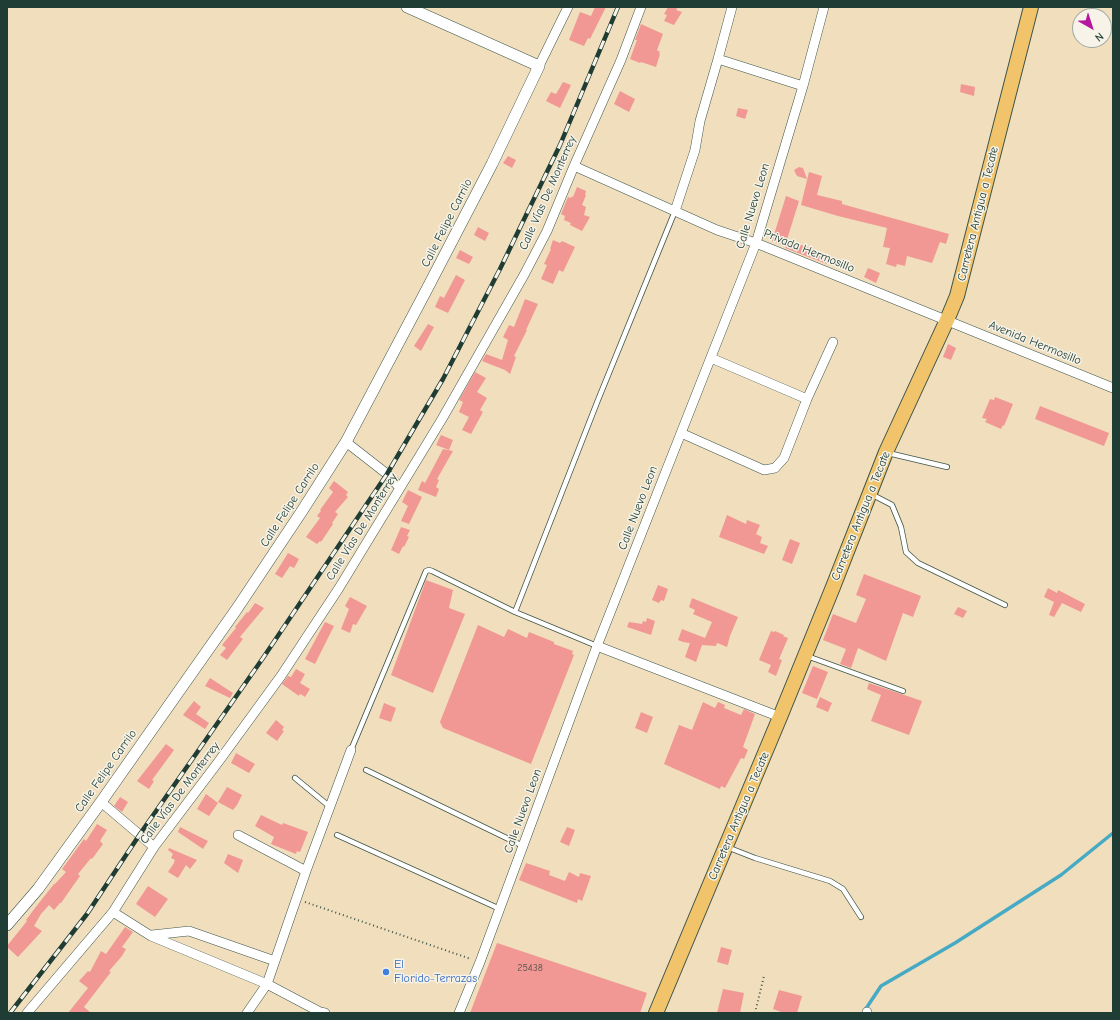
<!DOCTYPE html>
<meta charset="utf-8">
<style>
body{margin:0}
#map{position:relative;width:1120px;height:1020px;overflow:hidden;background:#f0debd;font-family:"Comic Neue",sans-serif}
canvas{display:block}
.frame{position:absolute;inset:0;border:8px solid #1f3d34;pointer-events:none}
.north{position:absolute;left:1072px;top:8px;width:40px;height:40px;box-sizing:border-box;background:#f7f3e8;border:1px solid #a1aaa0;border-radius:50%;rotate:141deg;font-size:11px;font-weight:700;line-height:16px;text-align:center;color:#1f3d34}
.north::after{content:'';display:block;margin:auto;width:14px;height:18px;background:#b5179e;clip-path:polygon(50% 0,100% 100%,50% 72%,0 100%)}
</style>
<div id="map">
<canvas width="1120" height="1020"></canvas>
<div class="frame"></div>
<div class="north">N</div>
</div>
<script>
const ctx = document.querySelector('canvas').getContext('2d');
ctx.lineJoin = 'round';
const shape = rows => new Path2D(rows.map(r => 'M' + r).join(''));
function trace(path, color, width, dash) { ctx.strokeStyle = color; ctx.lineWidth = width; ctx.lineCap = dash ? 'butt' : 'round'; ctx.setLineDash(dash || []); ctx.stroke(path); }
function fill(path, color) { ctx.fillStyle = color; ctx.fill(path, 'evenodd'); }
function label(font, color, halo, rows, align = 'center') {
  ctx.font = font + ' "Comic Neue",sans-serif'; ctx.lineWidth = 3; ctx.setLineDash([]); ctx.textBaseline = 'middle'; ctx.strokeStyle = halo; ctx.fillStyle = color; for (const [text, x, y, turn = 0] of rows) {
    ctx.save(); ctx.translate(x, y); ctx.rotate((+turn || 0) * Math.PI / 180); ctx.textAlign = isNaN(turn) ? turn : align; if (halo) ctx.strokeText(text, 0, 0); ctx.fillText(text, 0, 0); ctx.restore();
  }
}
const stream = shape([
 [865,1010,881,986,955,943,1061,875,1113,833]
]);
const building = shape([
 [595,7,606,7,590,39,588,38,584,46,569,40,580,12,591,16],
 [668,7,678,7,676,10,682,12,674,25,664,21,667,15,664,14],
 [641,24,663,34,657,50,660,52,659,54,660,54,656,67,641,62,640,63,630,59,637,40,635,40],
 [563,82,571,85,560,108,546,101,551,92,556,94],
 [961,84,975,87,974,96,960,92],
 [620,91,635,99,629,112,614,104],
 [738,108,748,110,745,119,736,116],
 [508,156,516,160,512,168,503,163],
 [799,167,803,168,807,179,797,176,794,170],
 [809,172,822,176,817,195,842,201,842,204,949,234,946,244,940,242,932,263,907,256,905,266,897,264,896,267,886,264,890,248,883,247,887,228,838,216,801,205],
 [577,187,586,191,585,195,586,195,582,205,586,207,584,215,590,217,582,231,570,225,571,223,564,220,565,216,561,214,568,197,571,198,572,196,573,197],
 [786,196,799,201,785,246,772,241],
 [478,227,489,233,485,241,474,235],
 [553,240,560,243,562,241,575,247,563,272,559,270,553,284,541,279,547,265,544,264,551,249,550,249],
 [788,240,830,256,827,264,785,248],
 [460,250,473,257,469,264,456,258],
 [868,268,880,273,876,283,864,277],
 [456,275,465,280,448,313,435,307,440,296,444,298],
 [525,299,538,304,526,330,527,330,514,356,516,357,510,374,505,370,482,361,486,354,502,360,508,340,503,337,509,325,514,327],
 [428,324,434,327,421,351,414,346],
 [948,344,956,348,951,360,943,357],
 [475,372,486,378,477,392,487,398,480,410,483,412,471,434,462,430,469,417,459,412,463,402,459,400],
 [995,397,1013,404,1004,426,1003,425,1001,429,985,422,987,419,982,418,990,399,994,400],
 [1040,406,1109,433,1104,446,1035,419],
 [441,435,453,440,449,450,436,445],
 [443,449,453,451,437,479,439,480,436,487,439,489,436,497,418,490,422,481,425,483],
 [334,481,348,492,346,495,348,497,335,512,338,514,332,523,333,524,321,542,320,541,317,544,306,537,320,518,317,516,321,511,320,510,333,492,329,488],
 [408,490,422,497,409,524,401,521,408,506,402,502],
 [727,515,746,524,747,520,760,525,756,534,762,537,760,543,768,546,764,554,719,537],
 [401,527,410,530,407,536,409,537,404,547,403,546,399,554,391,550],
 [790,539,800,543,792,564,782,560],
 [288,553,299,559,294,568,290,566,282,578,275,574],
 [864,574,921,596,913,617,903,613,886,661,858,648,851,668,840,664,846,649,823,640,833,614,856,623,866,599,856,595],
 [426,580,453,590,449,608,465,614,433,693,391,675],
 [658,585,668,589,664,601,661,600,659,603,652,600],
 [1048,588,1057,593,1058,590,1085,604,1081,612,1062,603,1054,617,1049,615,1054,602,1044,597],
 [350,597,367,606,356,625,353,624,350,633,341,629,349,609,345,606],
 [692,598,738,617,730,636,727,647,715,642,717,643,716,646,702,645,696,662,685,657,690,643,683,642,678,640,682,629,705,638,712,622,693,614,695,610,689,607],
 [255,603,264,608,240,637,243,639,227,660,220,655,226,648,222,645,236,628,235,627,247,612,248,613],
 [958,607,967,611,963,618,954,614],
 [647,618,655,621,651,635,627,627,629,622,642,624,643,621,646,622],
 [325,622,334,626,315,664,305,659],
 [478,625,504,637,508,629,527,638,529,632,554,642,554,644,573,651,572,654,574,655,531,764,443,728,440,722],
 [771,631,774,632,775,631,784,635,783,636,788,638,779,659,782,660,776,676,768,672,771,665,759,660],
 [813,666,828,672,817,699,802,693],
 [296,669,305,674,300,683,310,689,305,697,301,694,301,695,299,694,299,696,282,684,288,676,291,677],
 [210,678,233,693,230,698,205,686],
 [869,683,922,701,909,735,871,721,881,695,867,689],
 [820,697,832,703,828,712,816,707],
 [194,701,201,707,196,714,209,723,205,729,183,715],
 [703,702,715,708,718,702,725,705,724,708,741,715,744,709,755,714,743,747,748,750,744,759,741,758,725,788,721,786,720,789,664,764,679,725,692,730],
 [384,703,396,708,391,722,379,718],
 [641,712,653,717,647,733,635,728],
 [276,720,284,727,282,730,284,731,277,741,266,733],
 [166,744,174,750,152,780,154,781,149,789,137,781],
 [236,753,255,764,249,773,231,763],
 [227,787,242,795,237,805,233,810,218,802],
 [206,794,218,803,209,816,197,809],
 [120,797,128,802,122,812,114,806],
 [261,815,282,825,283,823,308,832,300,852,297,851,296,854,271,844,274,837,255,826],
 [97,824,107,830,100,841,103,844,92,859,91,858,78,874,80,876,61,903,60,903,54,910,49,905,41,914,34,926,42,931,18,957,7,947,7,946,27,921,26,920,35,908,54,884,55,884,66,872,62,869,84,839,86,841],
 [180,827,208,841,203,849,178,832],
 [567,827,575,830,569,846,560,842],
 [169,848,197,860,190,869,186,865,178,878,168,872,174,863,174,862,175,860,171,858,173,854,168,850],
 [228,854,243,860,238,873,224,863],
 [526,863,550,871,549,875,565,881,569,872,579,877,580,873,591,876,582,901,578,899,577,903,519,880],
 [148,886,168,899,155,917,136,904],
 [125,927,133,932,122,947,126,949,122,956,109,971,111,972,84,1007,91,1013,68,1013,88,988,79,981,88,971,90,972,101,951,106,954],
 [497,943,647,993,640,1013,470,1013],
 [721,947,732,950,728,965,717,962],
 [723,989,744,993,740,1013,717,1013],
 [779,990,802,996,797,1013,784,1013,773,1009]
]);
const path = shape([
 [305,902,471,959],
 [755,1013,764,976]
]);
const service = shape([
 [888,453,947,467],
 [871,494,892,505,901,527,906,552,918,563,1005,605],
 [515,612,598,400,675,211],
 [807,656,903,691],
 [351,750,426,571,429,570,432,571,515,612,597,646],
 [366,770,523,846],
 [295,778,329,806],
 [337,835,500,909],
 [727,847,755,858,830,881,843,889,861,917]
]);
const minor = shape([
 [718,59,732,7],
 [539,66,568,7],
 [574,166,717,230,756,243,1113,388],
 [675,211,695,150,700,121,718,59,803,86],
 [711,358,807,399],
 [681,433,764,470,775,468,784,458,807,399,833,342],
 [346,442,387,474,400,488],
 [597,646,780,717],
 [101,802,154,847],
 [238,835,306,871],
 [113,912,151,936,267,984,320,1012,325,1013],
 [152,935,189,931,275,961],
 [27,1013,113,912,154,847,219,761,281,676,339,588,400,488,442,419,524,275,547,231,574,166,621,60,641,7],
 [247,1013,267,984,306,871,351,750],
 [459,1013,480,962,597,646,756,243,803,86,824,7],
 [867,1013,867,1012]
]);
const tertiary = shape([
 [7,925,38,889,101,802,236,610,302,511,346,442,427,289,492,164,539,66,407,7]
]);
const primary = shape([
 [656,1013,780,717,833,587,886,452,947,320,957,296,1031,7]
]);
const rail = shape([
 [10,1013,87,914,140,834,263,658,387,474,443,379,500,269,560,145,618,7]
]);
const markers = [
 [386,972,4,"#3f7fe0"]
];
const numberNames = [
 ["25438",530,968]
];
const streetNames = [
 ["Calle Vías De Monterrey",548,193,-66],
 ["Calle Nuevo Leon",753,206,-73],
 ["Carretera Antigua a Tecate",978,214,-76],
 ["Calle Felipe Carrilo",447,223,-63],
 ["Privada Hermosillo",809,251,22],
 ["Avenida Hermosillo",1035,343,22],
 ["Calle Felipe Carrilo",290,505,-57],
 ["Calle Nuevo Leon",638,508,-69],
 ["Carretera Antigua a Tecate",861,516,-68],
 ["Calle Vías De Monterrey",362,527,-58],
 ["Calle Felipe Carrilo",106,771,-55],
 ["Calle Vías De Monterrey",180,793,-53],
 ["Calle Nuevo Leon",523,811,-70],
 ["Carretera Antigua a Tecate",739,816,-67]
];
const shopNames = [
 ["El",394,965],
 ["Florido-Terrazas",394,979]
];
trace(stream, '#46aac5', 3.5);
fill(building, '#f19894');
trace(service, '#3e5549', 6);
trace(minor, '#3e5549', 10);
trace(tertiary, '#3e5549', 12);
trace(primary, '#3e5549', 16);
trace(path, '#3e5549', 2, [1, 3]);
trace(service, '#fff', 4.5);
trace(minor, '#fff', 9);
trace(tertiary, '#fff', 11);
trace(primary, '#f1c36a', 14);
trace(rail, '#1f3d34', 4.5);
trace(rail, '#f7f3e8', 3, [9]);
for (const [x, y, r, color] of markers) { const dot = new Path2D(); dot.arc(x, y, r, 0, 2 * Math.PI); ctx.fillStyle = color; ctx.fill(dot); trace(dot, '#f7f3e8', 1.5); }
label('10px', '#54544c', null, numberNames);
label('12px', '#1f3d34', '#f7f3e8', streetNames);
label('12px', '#366cbe', '#f7f3e8', shopNames, 'left');
</script>
